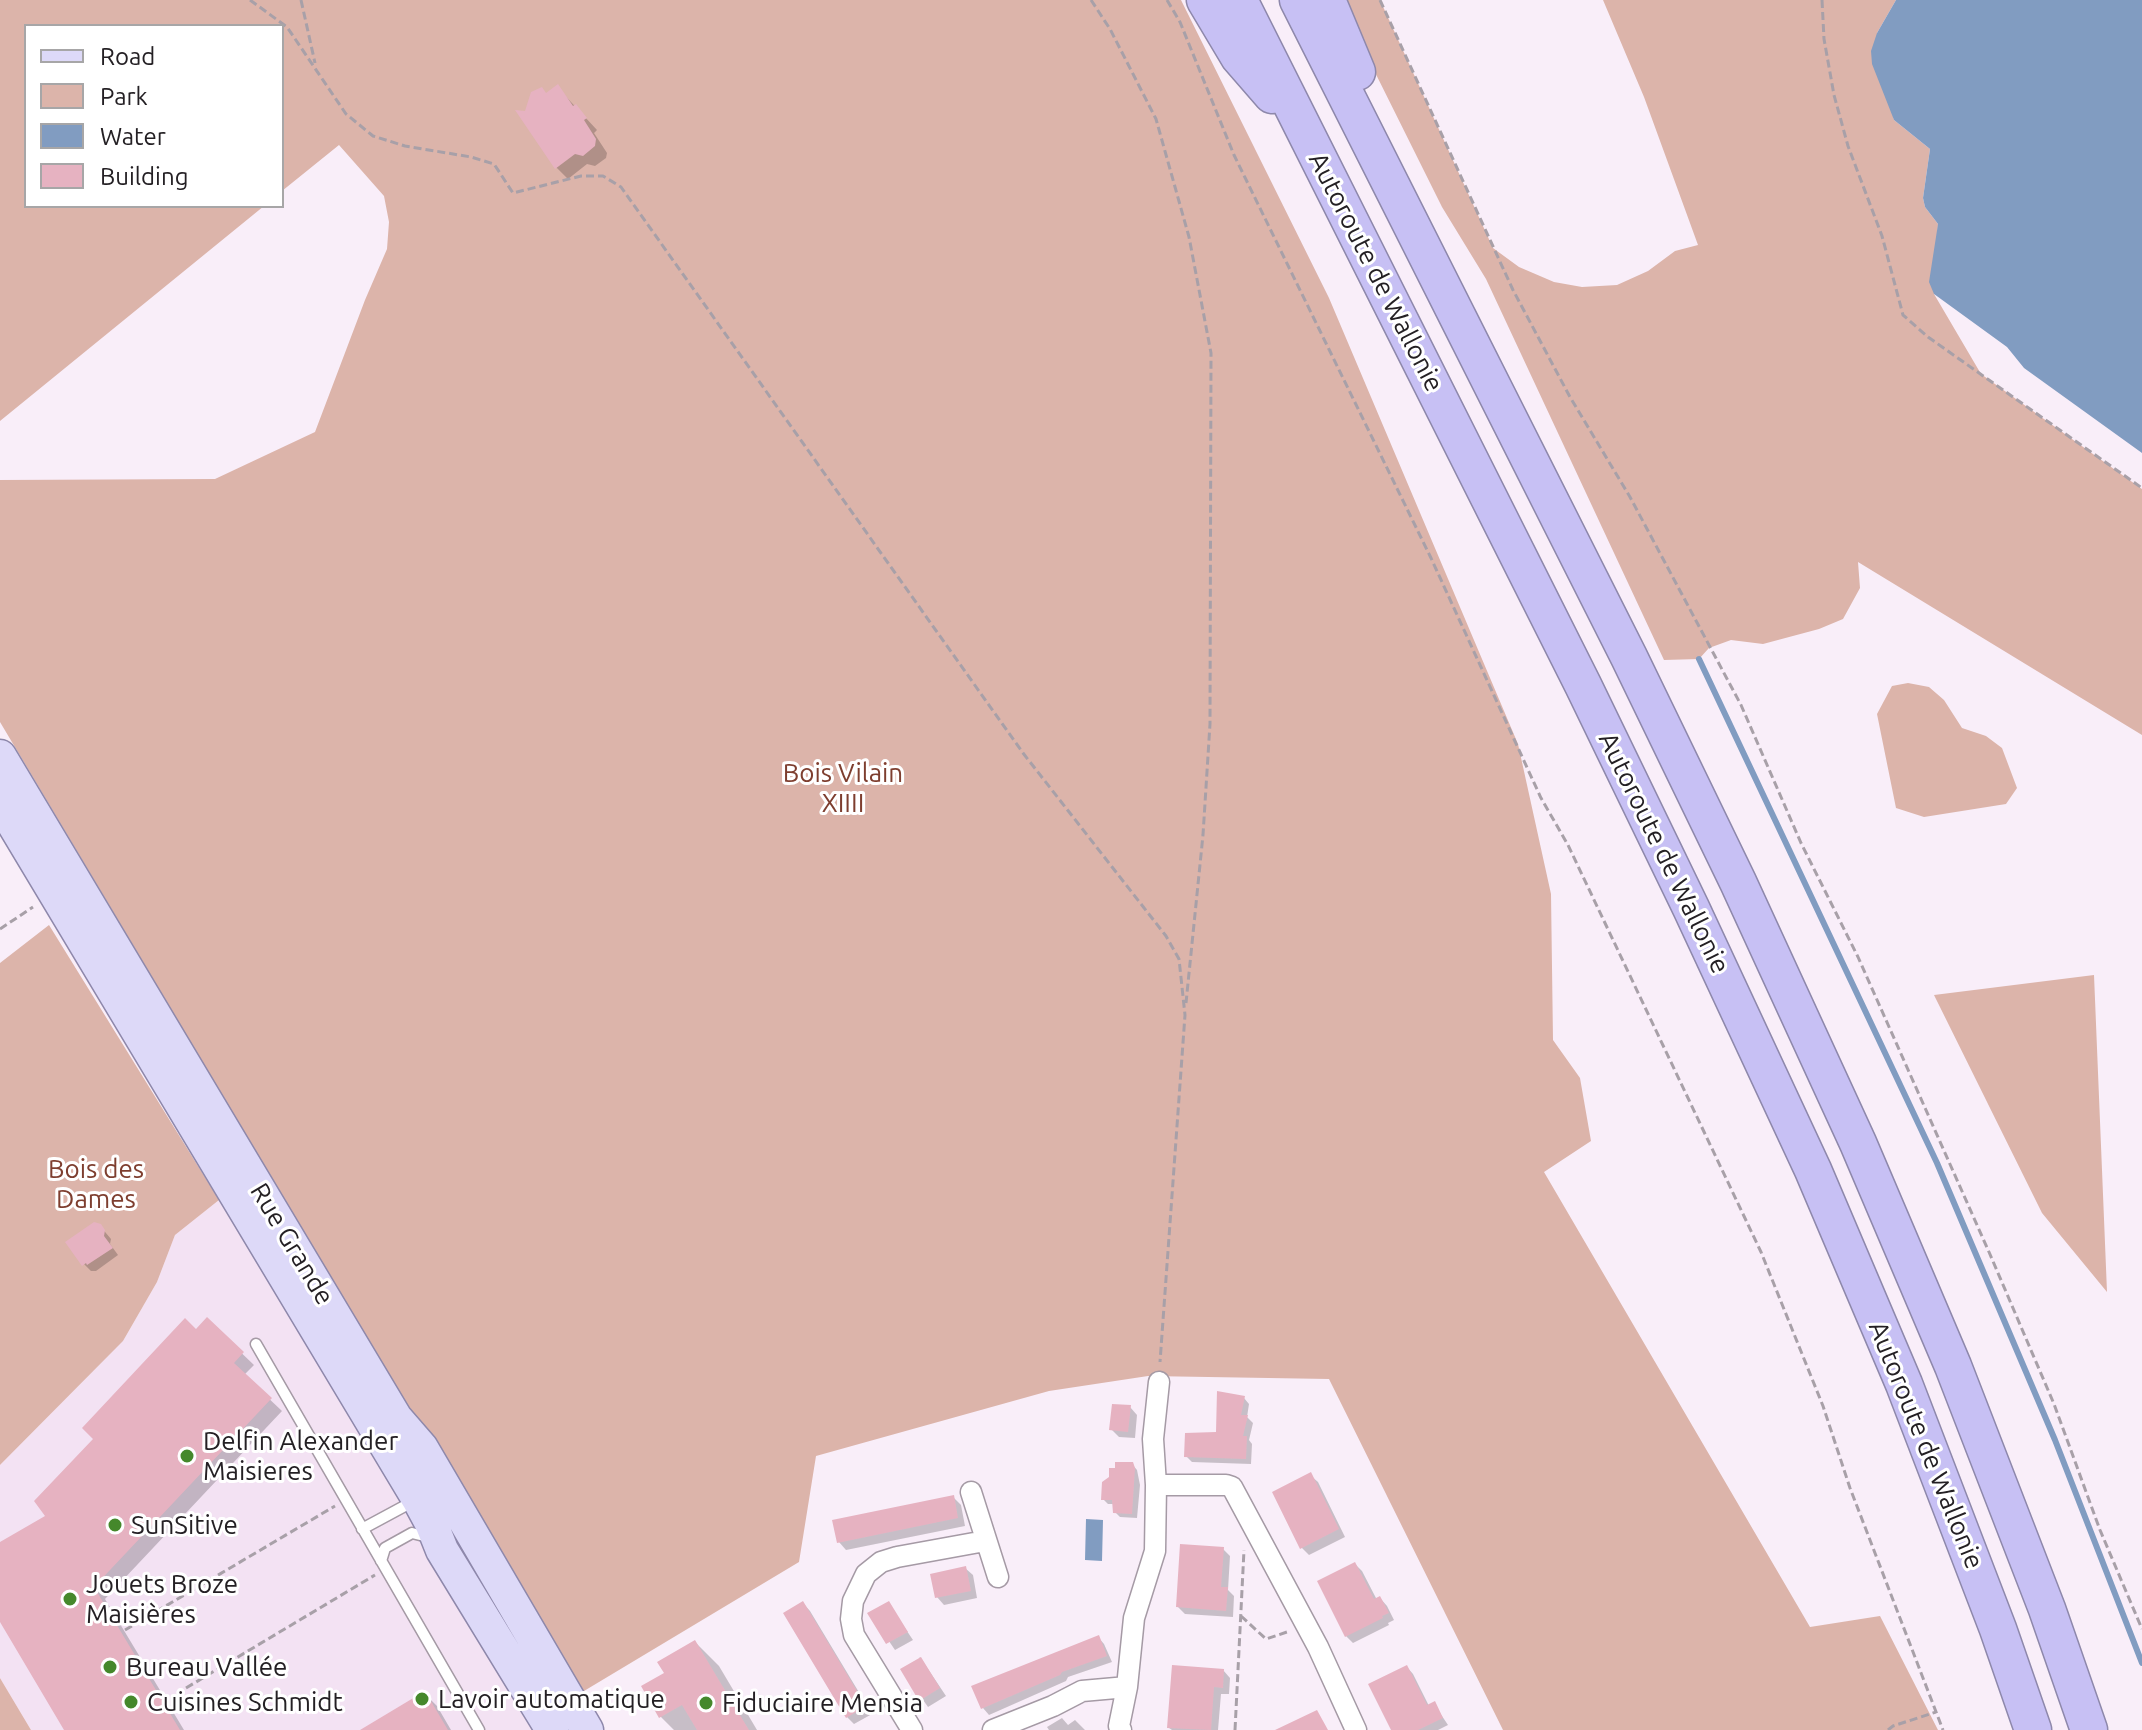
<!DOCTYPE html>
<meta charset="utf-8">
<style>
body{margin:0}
#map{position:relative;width:2142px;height:1730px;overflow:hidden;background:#f9eef9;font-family:Ubuntu,sans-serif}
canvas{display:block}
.legend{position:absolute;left:24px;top:24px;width:260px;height:184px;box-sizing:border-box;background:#fff;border:2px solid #a7a6a7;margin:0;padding:10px 14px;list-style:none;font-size:24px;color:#242024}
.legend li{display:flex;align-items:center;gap:16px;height:40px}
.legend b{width:40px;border:2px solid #a7a6a7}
</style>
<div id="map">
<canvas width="2142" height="1730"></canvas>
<ul class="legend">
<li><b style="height:10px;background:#ddd9f8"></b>Road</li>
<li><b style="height:22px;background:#dcb4aa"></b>Park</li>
<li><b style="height:22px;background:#819cc1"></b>Water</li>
<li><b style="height:22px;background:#e6b2c1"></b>Building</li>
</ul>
</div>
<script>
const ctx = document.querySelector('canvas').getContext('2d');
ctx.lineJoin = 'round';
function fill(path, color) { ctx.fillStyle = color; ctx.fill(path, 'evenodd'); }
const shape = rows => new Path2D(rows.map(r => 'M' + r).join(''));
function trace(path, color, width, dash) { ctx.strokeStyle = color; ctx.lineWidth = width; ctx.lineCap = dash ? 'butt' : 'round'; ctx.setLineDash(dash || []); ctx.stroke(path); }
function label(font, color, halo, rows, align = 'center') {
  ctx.font = font + ' Ubuntu,sans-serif'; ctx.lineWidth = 6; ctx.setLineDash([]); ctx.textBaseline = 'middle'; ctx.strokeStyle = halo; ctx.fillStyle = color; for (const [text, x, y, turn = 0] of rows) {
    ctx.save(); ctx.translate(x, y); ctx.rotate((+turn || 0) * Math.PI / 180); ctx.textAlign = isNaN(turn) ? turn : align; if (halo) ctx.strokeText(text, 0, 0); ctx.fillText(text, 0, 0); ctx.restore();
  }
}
const built = shape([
 [219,1200,537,1730,31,1730,0,1678,0,1465,123,1341,157,1282,175,1235]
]);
const green = shape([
 [0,0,1181,0,1329,298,1518,744,1551,894,1553,1040,1580,1078,1591,1141,1544,1172,1810,1627,1880,1616,1938,1730,1503,1730,1329,1379,1148,1376,1049,1391,816,1456,799,1562,579,1694,0,722,0,480,215,479,315,432,365,300,387,249,389,222,384,196,339,145,282,191,282,26,26,26,26,206,264,206,0,421],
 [1339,0,1380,0,1493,248,1519,267,1554,282,1582,287,1617,285,1648,271,1675,251,1698,245,1644,97,1603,0,1896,0,1877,33,1894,120,1930,149,1923,198,1925,207,1938,224,1934,294,1981,374,2142,489,2142,735,1858,562,1860,588,1843,619,1819,629,1763,644,1731,640,1709,648,1699,659,1664,660,1486,279,1442,207],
 [1908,683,1929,687,1944,700,1962,728,1986,736,2002,748,2017,788,2006,804,1924,817,1896,808,1877,714,1892,686],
 [49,925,219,1200,175,1235,157,1282,123,1341,0,1465,0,963],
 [2094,975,2107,1292,2042,1213,1934,995],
 [0,1678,31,1730,0,1730]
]);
const water = shape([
 [1896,0,2142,0,2142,453,2024,368,2007,347,1934,294,1929,282,1938,224,1925,207,1923,198,1930,149,1894,120,1872,64,1871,51,1877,33],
 [1086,1519,1103,1520,1102,1561,1085,1560]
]);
const shadow = shape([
 [557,87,597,130,594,133,607,153,606,158,595,166,587,164,568,179,556,167,526,113],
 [100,1226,111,1239,110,1244,118,1255,96,1271,91,1271,84,1264],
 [207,1320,254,1365,244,1375,282,1411,105,1599,184,1730,67,1730,0,1618,0,1545,48,1516],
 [1244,1398,1249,1404,1247,1417,1253,1423,1249,1440,1252,1444,1251,1464,1192,1462,1186,1456,1218,1434],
 [1130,1407,1137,1415,1135,1438,1119,1437,1111,1429],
 [1132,1464,1137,1470,1140,1485,1137,1518,1120,1517,1115,1512,1114,1504,1108,1504,1103,1499,1111,1478],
 [1310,1475,1318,1482,1345,1537,1309,1555,1301,1547],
 [953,1497,961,1505,965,1526,846,1550,839,1542],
 [1223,1549,1230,1556,1228,1590,1234,1596,1233,1617,1185,1614,1178,1607],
 [1355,1564,1362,1571,1377,1600,1380,1598,1387,1606,1394,1620,1388,1623,1389,1625,1353,1643,1346,1636],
 [965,1568,973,1575,977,1598,944,1605,937,1597],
 [803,1603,810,1611,872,1714,854,1724,847,1717],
 [888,1603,913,1640,895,1650,870,1613],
 [1098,1637,1104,1644,1112,1662,1068,1677,1066,1681,989,1715,983,1708,974,1688],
 [695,1642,719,1666,757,1730,674,1730,661,1717,643,1687,667,1674],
 [920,1657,946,1696,928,1707,907,1677],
 [1407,1667,1413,1674,1429,1706,1434,1704,1448,1725,1438,1730,1393,1730],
 [1223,1670,1230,1678,1229,1694,1221,1694,1218,1730,1172,1730,1169,1728],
 [425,1694,437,1706,451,1730,364,1730],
 [1062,1718,1068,1725,1075,1720,1085,1730,1049,1730,1047,1727]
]);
const stream = shape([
 [1699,659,1937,1163,2055,1440,2142,1663]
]);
const building = shape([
 [558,84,573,106,576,104,587,118,584,120,596,139,595,146,583,156,575,154,555,169,515,110,525,111,531,92,542,87,546,93],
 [94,1222,101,1224,105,1230,104,1236,113,1248,87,1265,86,1263,82,1266,65,1242],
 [207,1317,244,1352,234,1363,272,1398,94,1587,180,1730,64,1730,0,1622,0,1542,45,1516,34,1501,93,1439,82,1428,185,1318,196,1329],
 [1217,1391,1245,1396,1241,1415,1248,1415,1243,1436,1247,1436,1246,1459,1184,1457,1185,1433,1216,1432],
 [1112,1404,1131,1405,1128,1432,1109,1430],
 [1115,1462,1133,1462,1135,1468,1132,1514,1113,1513,1112,1500,1101,1500,1102,1482,1109,1477,1109,1468,1115,1468],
 [1311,1472,1339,1529,1300,1549,1272,1492],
 [954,1495,958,1518,837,1543,832,1520],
 [1180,1544,1224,1547,1221,1587,1228,1587,1226,1611,1176,1607],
 [1355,1562,1374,1599,1380,1596,1389,1613,1382,1616,1383,1618,1345,1637,1317,1581],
 [966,1566,971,1591,935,1598,930,1574],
 [803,1601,866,1706,846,1718,783,1613],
 [889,1601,908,1632,886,1644,867,1613],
 [1099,1635,1107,1656,1062,1672,1060,1675,981,1709,971,1686],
 [695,1640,720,1682,749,1730,697,1730,682,1705,659,1718,641,1686,664,1673,657,1662],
 [921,1657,940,1688,919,1701,900,1669],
 [1172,1665,1224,1669,1223,1688,1214,1687,1211,1730,1167,1728],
 [1407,1665,1427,1705,1435,1701,1443,1718,1418,1730,1391,1730,1368,1684],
 [425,1691,448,1730,360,1730],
 [1317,1710,1328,1730,1275,1730]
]);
const path = shape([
 [250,0,287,27,346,114,373,136,405,146,471,157,494,164,513,193,581,176,603,176,621,187,1023,753,1166,936,1179,959,1185,1015,1160,1362],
 [301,0,315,63],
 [1091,0,1110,29,1156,119,1189,237,1211,353,1210,724,1203,835,1186,1003],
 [1167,0,1180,22,1234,155,1431,558,1541,798,1568,845,1761,1252,1823,1406,1850,1488,1943,1730],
 [1380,0,1513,290,1570,397,1630,497,1741,705,1801,843,1858,957,1989,1252,2054,1404,2100,1530,2142,1629],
 [1822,0,1824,39,1834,95,1848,146,1882,236,1903,315,1928,337,2142,488],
 [0,929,33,907],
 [1241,1616,1266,1639,1287,1632],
 [125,1630,335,1506],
 [186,1688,375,1575],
 [1235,1730,1244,1550],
 [1888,1730,1893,1726,1936,1712]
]);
const lane = shape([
 [256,1344,479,1730],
 [362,1529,414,1501],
 [381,1561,385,1548,412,1533,428,1537]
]);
const street = shape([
 [1156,1485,1226,1485,1232,1487,1318,1647,1356,1730],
 [971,1492,998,1577],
 [912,1730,854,1635,851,1619,853,1601,866,1574,881,1562,897,1557,985,1541],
 [993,1730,1053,1706,1082,1691,1127,1687],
 [1121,1730,1119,1726,1127,1687,1134,1618,1155,1551,1156,1485,1153,1439,1159,1382]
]);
const primary = shape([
 [0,756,396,1418,422,1448,587,1730],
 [0,802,418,1499,432,1525,442,1550,552,1730]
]);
const highway = shape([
 [1205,0,1239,57,1272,95],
 [1239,0,1583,685,1691,908,1813,1170,1904,1384,1998,1629,2033,1730],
 [1298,0,1629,657,1738,882,1858,1143,1953,1366,2047,1609,2089,1730],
 [1327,0,1357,72]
]);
const markers = [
 [187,1456,8,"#45882b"],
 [115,1525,8,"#45882b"],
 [70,1599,8,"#45882b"],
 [110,1667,8,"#45882b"],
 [422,1699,8,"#45882b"],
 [131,1702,8,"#45882b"],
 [706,1703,8,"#45882b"]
];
const streetNames = [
 ["Autoroute de Wallonie",1376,272,63],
 ["Autoroute de Wallonie",1664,853,64],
 ["Rue Grande",292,1244,59],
 ["Autoroute de Wallonie",1926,1445,68]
];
const parkNames = [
 ["Bois Vilain",843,773],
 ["XIIII",843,803],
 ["Bois des",96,1169],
 ["Dames",96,1199]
];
const poiNames = [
 ["Delfin Alexander",203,1441],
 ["Maisieres",203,1471],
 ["SunSitive",131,1525],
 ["Jouets Broze",86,1584],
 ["Maisières",86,1614],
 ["Bureau Vallée",126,1667],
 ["Lavoir automatique",438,1699],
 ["Cuisines Schmidt",147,1702],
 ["Fiduciaire Mensia",722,1703]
];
fill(built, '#f3e2f3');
fill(green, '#dcb4aa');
fill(water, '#819cc1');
fill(shadow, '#0003');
trace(stream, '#819cc1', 6);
fill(building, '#e6b2c1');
trace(lane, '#a59aa5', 13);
trace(street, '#a59aa5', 23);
trace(primary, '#8e88ab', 35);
trace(highway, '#8e88ab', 39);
trace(path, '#a8a0a8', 3, [8, 4]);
trace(lane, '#fff', 10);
trace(street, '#fff', 20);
trace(primary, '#ddd9f8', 32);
trace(highway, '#c7c0f4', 36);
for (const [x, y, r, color] of markers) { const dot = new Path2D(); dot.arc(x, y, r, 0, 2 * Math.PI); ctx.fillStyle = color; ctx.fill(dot); trace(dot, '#fff', 3); }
label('26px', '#242024', '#fff', streetNames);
label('26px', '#7e3e2f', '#fff', parkNames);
label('26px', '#242024', '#fff', poiNames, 'left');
</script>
